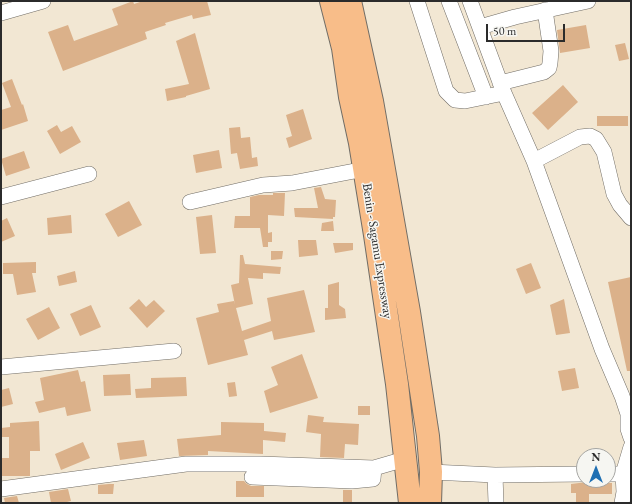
<!DOCTYPE html>
<style>
body{margin:0}
#map{position:relative;width:632px;height:504px;overflow:hidden;background:#f2e7d3;font-family:"EB Garamond",serif}
canvas{display:block}
.frame{position:absolute;inset:0;border:2px solid #2b2b2b;pointer-events:none}
.north{position:absolute;left:576px;top:448px;width:40px;height:40px;box-sizing:border-box;background:#f6f6f2;border:1px solid #a5a5a2;border-radius:50%;rotate:0deg;font-size:11px;font-weight:700;line-height:16px;text-align:center;color:#2b2b2b}
.north::after{content:'';display:block;margin:auto;width:14px;height:18px;background:#1f6fb2;clip-path:polygon(50% 0,100% 100%,50% 72%,0 100%)}
.scale{position:absolute;left:486px;top:24px;width:79px;height:18px;box-sizing:border-box;border:2px solid #2b2b2b;border-top:0;padding-left:5px;font-size:12px;line-height:14px;white-space:nowrap;color:#2b2b2b;-webkit-text-stroke:3px #f6f6f2;paint-order:stroke}
</style>
<div id="map">
<canvas width="632" height="504"></canvas>
<div class="frame"></div>
<div class="north">N</div>
<div class="scale">50 m</div>
</div>
<script>
const ctx = document.querySelector('canvas').getContext('2d');
ctx.lineJoin = 'round';
function fill(path, color) { ctx.fillStyle = color; ctx.fill(path, 'evenodd'); }
const shape = rows => new Path2D(rows.map(r => 'M' + r).join(''));
function trace(path, color, width, dash) { ctx.strokeStyle = color; ctx.lineWidth = width; ctx.lineCap = dash ? 'butt' : 'round'; ctx.setLineDash(dash || []); ctx.stroke(path); }
function label(font, color, halo, rows, align = 'center') {
  ctx.font = font + ' "EB Garamond",serif'; ctx.lineWidth = 3; ctx.setLineDash([]); ctx.textBaseline = 'middle'; ctx.strokeStyle = halo; ctx.fillStyle = color; for (const [text, x, y, turn = 0] of rows) {
    ctx.save(); ctx.translate(x, y); ctx.rotate((+turn || 0) * Math.PI / 180); ctx.textAlign = isNaN(turn) ? turn : align; if (halo) ctx.strokeText(text, 0, 0); ctx.fillText(text, 0, 0); ctx.restore();
  }
}
const building = shape([
 [133,1,134,4,143,1,207,1,211,15,193,19,192,15,165,23,166,25,145,32,147,39,63,71,48,32,68,25,74,41,118,25,112,9],
 [586,25,590,48,560,53,557,30],
 [195,33,210,89,186,96,186,97,167,101,165,89,189,84,176,41],
 [625,43,629,59,619,61,615,45],
 [12,79,22,105,23,104,28,121,1,130,1,110,11,107,2,83],
 [563,85,578,102,548,130,532,113],
 [303,109,312,139,289,148,286,138,292,136,286,115],
 [597,116,628,116,628,126,597,126],
 [57,125,61,132,72,126,81,142,60,154,47,131],
 [240,127,241,138,250,137,252,158,257,157,258,166,240,169,237,153,231,154,229,128],
 [219,150,222,168,196,173,193,155],
 [24,151,30,168,6,176,1,159],
 [321,187,325,199,336,200,335,217,333,217,333,219,295,217,294,208,318,208,314,188],
 [273,193,285,193,284,216,268,215,268,233,272,232,272,242,268,242,268,247,263,247,260,228,234,228,235,216,250,216,250,197,259,195,273,195],
 [129,201,142,225,118,237,105,214],
 [71,215,72,233,48,235,47,218],
 [212,215,216,253,200,254,196,217],
 [7,218,15,236,1,242,1,221],
 [333,221,334,231,321,231,322,223],
 [298,240,316,240,318,255,299,257],
 [333,243,353,243,353,250,335,253],
 [271,251,283,251,282,259,271,260],
 [240,255,243,255,245,264,281,267,280,274,263,273,263,279,248,278,253,304,236,308,242,331,271,321,267,298,304,290,315,332,274,340,272,331,244,340,248,355,208,365,196,318,219,312,217,304,234,301,235,305,231,285,239,283],
 [36,262,36,273,32,273,36,292,17,295,13,274,3,274,3,263],
 [531,263,541,288,526,294,516,269],
 [75,271,77,282,59,286,57,276],
 [631,277,631,371,627,371,608,282],
 [339,282,339,305,345,309,346,318,325,320,325,308,328,308,328,285],
 [139,299,146,307,154,300,165,311,147,328,129,308],
 [564,299,570,333,556,335,550,305],
 [91,305,101,327,80,336,70,314],
 [49,307,60,328,38,340,26,319],
 [302,354,318,398,270,413,264,391,278,385,271,367],
 [575,368,579,388,562,391,558,371],
 [78,370,81,382,85,381,91,411,67,416,65,407,39,413,35,402,44,400,40,378],
 [130,374,131,395,104,396,103,375],
 [186,377,187,396,136,398,135,389,151,388,151,378],
 [235,382,237,396,229,397,227,383],
 [9,388,13,404,1,407,1,390],
 [358,406,370,406,370,415,358,415],
 [308,415,324,417,323,422,359,424,358,445,345,444,344,458,320,457,321,434,306,432],
 [39,421,40,451,30,451,30,476,1,476,1,458,9,458,9,437,1,437,1,428,10,427,10,423],
 [221,422,264,423,264,431,286,433,285,442,263,440,263,454,208,451,208,455,179,456,177,439,221,435],
 [144,440,147,456,120,460,117,443],
 [83,442,90,458,61,470,55,454],
 [236,481,244,481,247,484,251,486,264,486,264,497,236,497],
 [587,482,612,483,612,494,589,494,589,503,576,503,576,493,571,493,571,484],
 [109,484,114,484,113,494,98,494,98,485],
 [68,489,71,501,63,503,51,503,49,492],
 [343,490,352,490,352,503,343,503],
 [17,496,19,503,5,503,4,498]
]);
const minor = shape([
 [417,1,446,91,455,100,465,101,504,93],
 [449,1,486,97],
 [470,1,504,93,534,161,602,349,622,396,628,414,628,429,631,438],
 [1,13,43,1],
 [480,27,515,17,588,1],
 [500,83,544,72,549,68,550,63,551,51,545,10],
 [534,161,580,137,590,136,596,139,604,152,614,194,620,205,631,218],
 [1,197,89,174],
 [190,202,263,185,292,183,365,169],
 [1,367,174,351],
 [431,472,495,475,584,474],
 [608,474,631,474],
 [495,475,496,503],
 [252,477,352,481,373,479,374,468],
 [1,489,186,464,260,464,374,468,405,459],
 [622,503,624,492,623,474,631,447]
]);
const highway = shape([
 [331,1,343,48,350,97,360,143,375,235,397,384,410,503],
 [350,1,372,101,409,312,428,436,431,472,430,503]
]);
const streetNames = [
 ["Benin - Sagamu Expressway",377,251,81]
];
fill(building, '#dbb18a');
trace(minor, '#716d66', 16);
trace(highway, '#716d66', 24);
trace(minor, '#fff', 15);
trace(highway, '#f8bd89', 22);
label('13px', '#2b2b2b', '#f6f6f2', streetNames);
</script>
